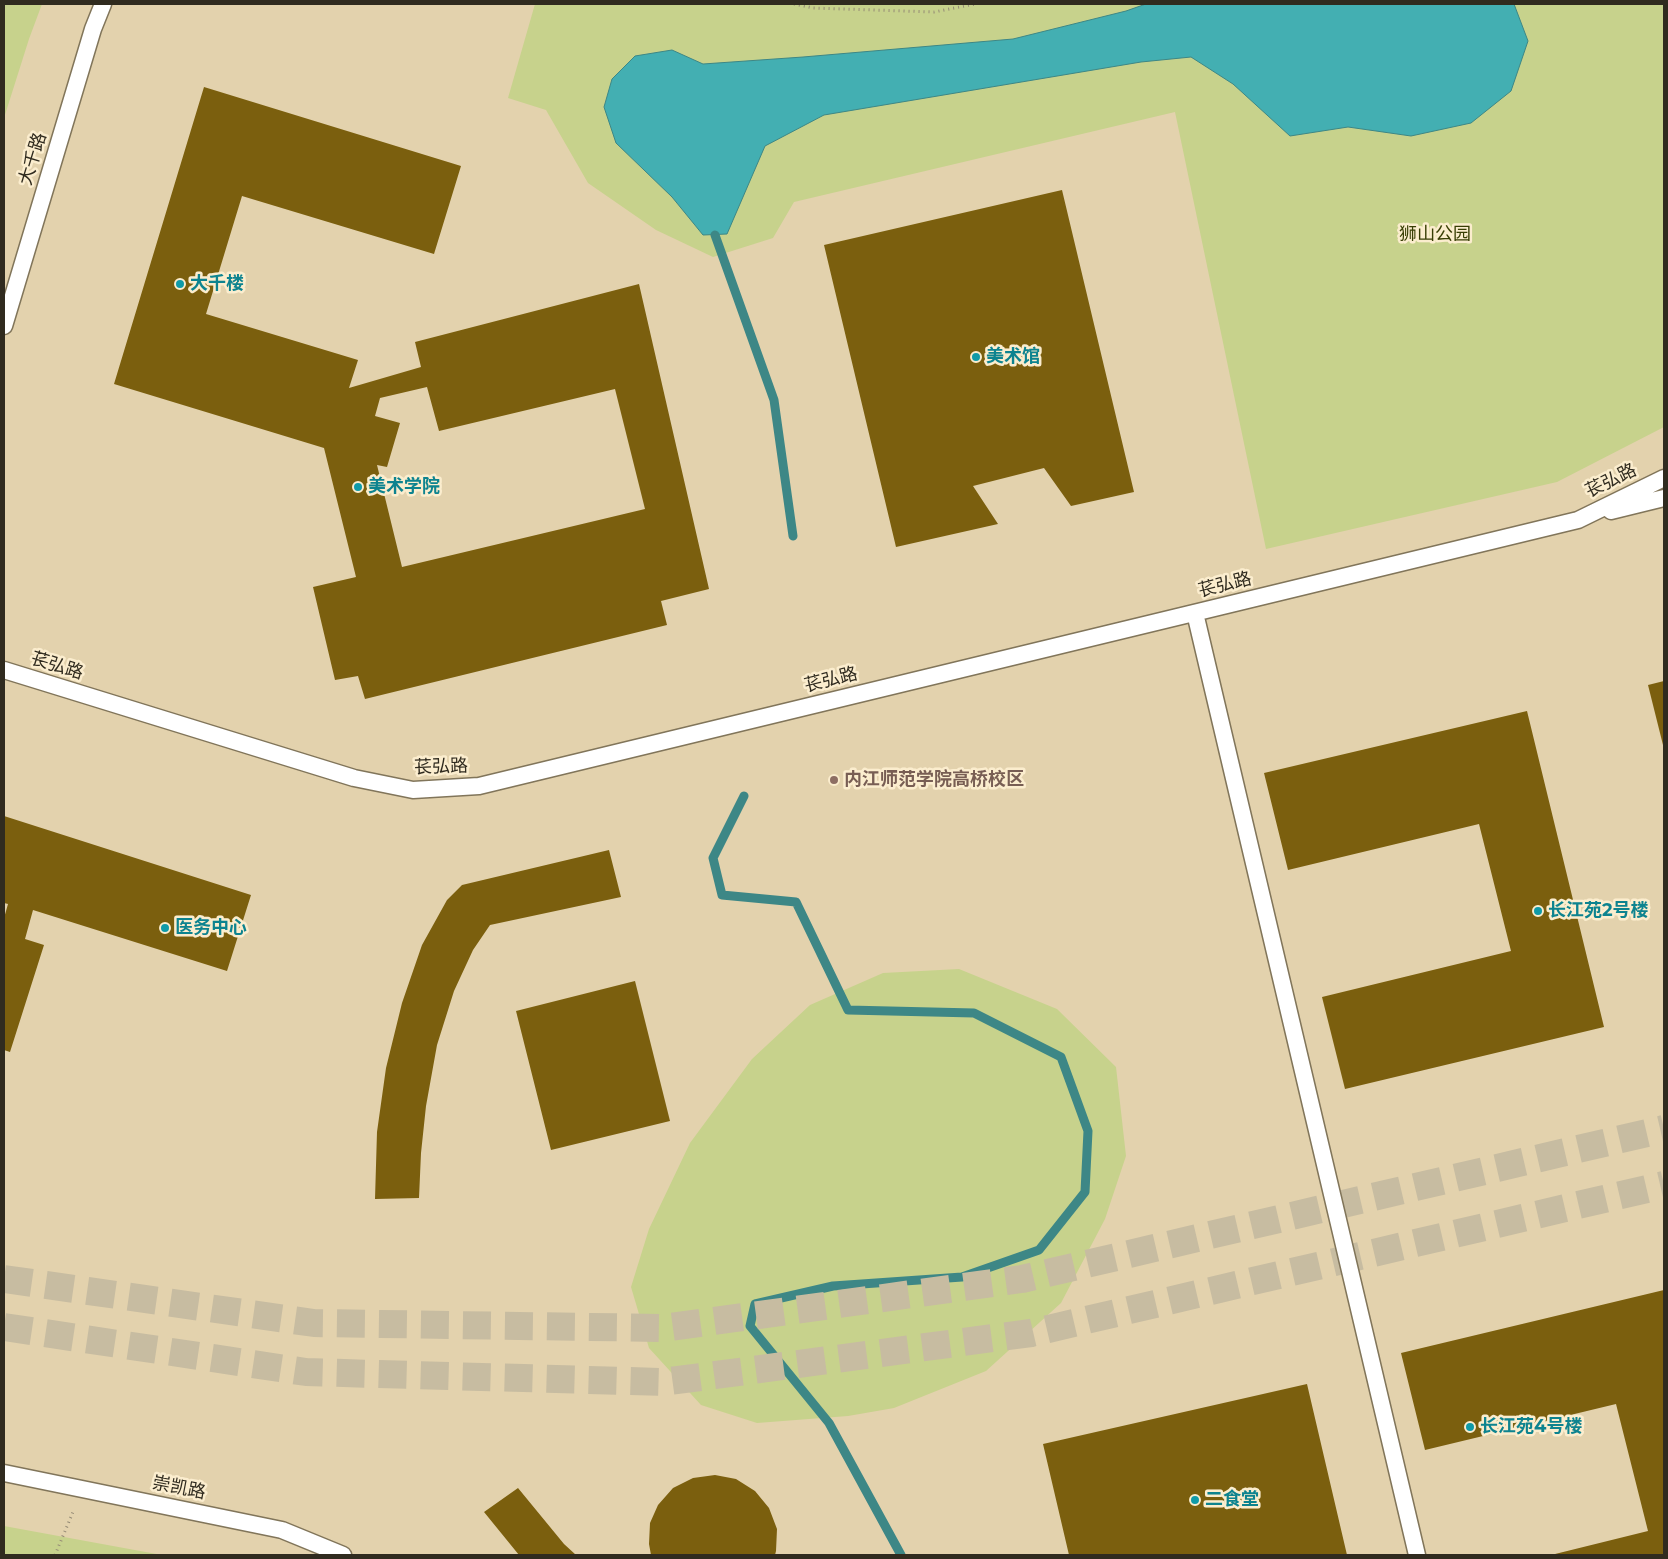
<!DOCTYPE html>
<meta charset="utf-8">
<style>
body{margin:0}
#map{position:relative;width:1668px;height:1559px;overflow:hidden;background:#ede0c2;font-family:Montserrat,sans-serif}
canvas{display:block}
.frame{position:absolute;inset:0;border:5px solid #302b1f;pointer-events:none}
</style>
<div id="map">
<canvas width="1668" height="1559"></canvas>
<div class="frame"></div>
</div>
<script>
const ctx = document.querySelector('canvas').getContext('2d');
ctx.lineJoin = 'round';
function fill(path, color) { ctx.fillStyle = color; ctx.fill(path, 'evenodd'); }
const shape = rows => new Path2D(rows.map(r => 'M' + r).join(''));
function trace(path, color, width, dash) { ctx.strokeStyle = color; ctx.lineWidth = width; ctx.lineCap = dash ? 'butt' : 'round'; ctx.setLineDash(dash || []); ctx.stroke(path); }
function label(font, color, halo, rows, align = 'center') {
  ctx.font = font + ' Montserrat,"Noto Sans SC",sans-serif'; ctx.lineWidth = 5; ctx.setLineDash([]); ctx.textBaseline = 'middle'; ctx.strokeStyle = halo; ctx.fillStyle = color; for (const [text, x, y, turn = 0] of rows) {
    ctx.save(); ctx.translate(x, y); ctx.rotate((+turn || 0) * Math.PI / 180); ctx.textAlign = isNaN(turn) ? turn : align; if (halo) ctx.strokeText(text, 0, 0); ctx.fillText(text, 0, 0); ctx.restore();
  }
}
const built = shape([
 [4,4,1664,4,1664,1555,4,1555]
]);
const green = shape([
 [4,4,42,4,29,39,4,118],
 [535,4,1664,4,1664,427,1557,482,1266,549,1175,112,794,202,773,238,713,257,656,230,588,183,546,110,508,98],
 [959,969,1057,1009,1116,1067,1126,1156,1105,1219,1061,1303,986,1371,894,1408,848,1416,757,1423,701,1405,649,1348,631,1287,649,1229,690,1143,752,1059,810,1005,883,973],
 [4,1526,162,1555,4,1555]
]);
const water = shape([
 [1146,4,1514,4,1528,41,1511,91,1471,123,1411,136,1348,127,1290,136,1233,84,1191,57,1141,62,824,115,765,146,727,234,703,235,672,197,616,143,604,107,612,79,635,56,672,50,703,64,803,57,1013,39,1126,11,1146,4]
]);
const stream = shape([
 [715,235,774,400,793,536],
 [744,796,713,858,722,895,796,902,848,1010,974,1013,1061,1057,1088,1131,1085,1192,1039,1250,962,1277,833,1286,755,1304,750,1326,829,1423,901,1555]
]);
const building = shape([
 [204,87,461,166,434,254,242,196,206,314,358,360,349,388,421,367,415,342,639,284,709,589,661,601,667,625,365,699,358,676,335,680,313,587,356,577,324,448,114,384],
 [427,387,439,431,615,389,645,509,402,567,377,465,387,467,400,423,375,416,380,398],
 [1062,190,1134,492,1071,506,1044,468,973,486,998,524,896,547,824,245],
 [1664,681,1664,749,1648,685],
 [1527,711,1604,1027,1345,1089,1322,997,1511,951,1479,824,1288,870,1264,773],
 [4,816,251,895,227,971,33,910,25,939,44,945,10,1052,4,1050,4,918,8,904,4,903],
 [609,850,621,897,490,925,473,950,454,991,437,1045,426,1106,421,1153,419,1198,375,1199,377,1132,386,1068,402,1003,422,945,447,900,462,885],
 [635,981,670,1121,551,1150,516,1011],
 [1664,1290,1664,1555,1551,1555,1648,1531,1616,1404,1425,1450,1401,1353],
 [1307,1384,1347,1555,1069,1555,1043,1444],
 [715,1475,736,1479,755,1491,769,1508,777,1529,776,1551,775,1555,651,1555,649,1544,650,1523,658,1505,673,1488,693,1478],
 [518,1488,564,1544,576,1555,519,1555,484,1512]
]);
const secondaryTunnel = shape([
 [4,1279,314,1323,663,1328,1022,1279,1664,1129],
 [4,1327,306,1372,663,1382,1031,1333,1664,1185]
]);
const path = shape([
 [794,4,813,8,934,12,975,4],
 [55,1555,73,1512]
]);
const lane = shape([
 [4,326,93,29,103,4],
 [1611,511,1664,498],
 [1195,613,1417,1555],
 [4,670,354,778,413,790,479,786,1578,520,1664,478],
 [4,1473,282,1530,343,1555]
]);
const markers = [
 [180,284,5,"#0f9aa8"],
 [976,357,5,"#0f9aa8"],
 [358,487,5,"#0f9aa8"],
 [834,780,5,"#8d6e63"],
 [1538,911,5,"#0f9aa8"],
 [165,928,5,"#0f9aa8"],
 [1470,1427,5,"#0f9aa8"],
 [1195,1500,5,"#0f9aa8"]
];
const streetNames = [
 ["大千路",33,159,-73],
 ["苌弘路",1611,481,-26],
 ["苌弘路",1225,585,-14],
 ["苌弘路",57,666,17],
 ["苌弘路",831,680,-14],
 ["苌弘路",441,767,-2],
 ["崇凯路",179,1488,11]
];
const parkNames = [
 ["狮山公园",1435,235]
];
const cultureNames = [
 ["大千楼",190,284],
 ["美术馆",986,357],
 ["美术学院",368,487],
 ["长江苑2号楼",1548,911],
 ["医务中心",175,928],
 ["长江苑4号楼",1480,1427],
 ["二食堂",1205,1500]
];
const educationNames = [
 ["内江师范学院高桥校区",844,780]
];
fill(built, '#e3d2ad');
fill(green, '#c7d28c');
fill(water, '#43afb2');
trace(water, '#3d8786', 1);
trace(stream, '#3d8786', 9);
fill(building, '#7b5f0e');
trace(secondaryTunnel, '#c7bca1', 28, [28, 14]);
trace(lane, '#81755a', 19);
trace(path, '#958b76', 3, [1, 4]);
trace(lane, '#fff', 16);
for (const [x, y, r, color] of markers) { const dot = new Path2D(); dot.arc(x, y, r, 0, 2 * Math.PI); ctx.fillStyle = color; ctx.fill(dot); trace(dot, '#fbedce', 2); }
label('18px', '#302b1f', '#fbedce', streetNames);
label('18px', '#383e04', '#fbedce', parkNames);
label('bold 18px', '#0d838f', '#fbedce', cultureNames, 'left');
label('bold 18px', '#785e54', '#fbedce', educationNames, 'left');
</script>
